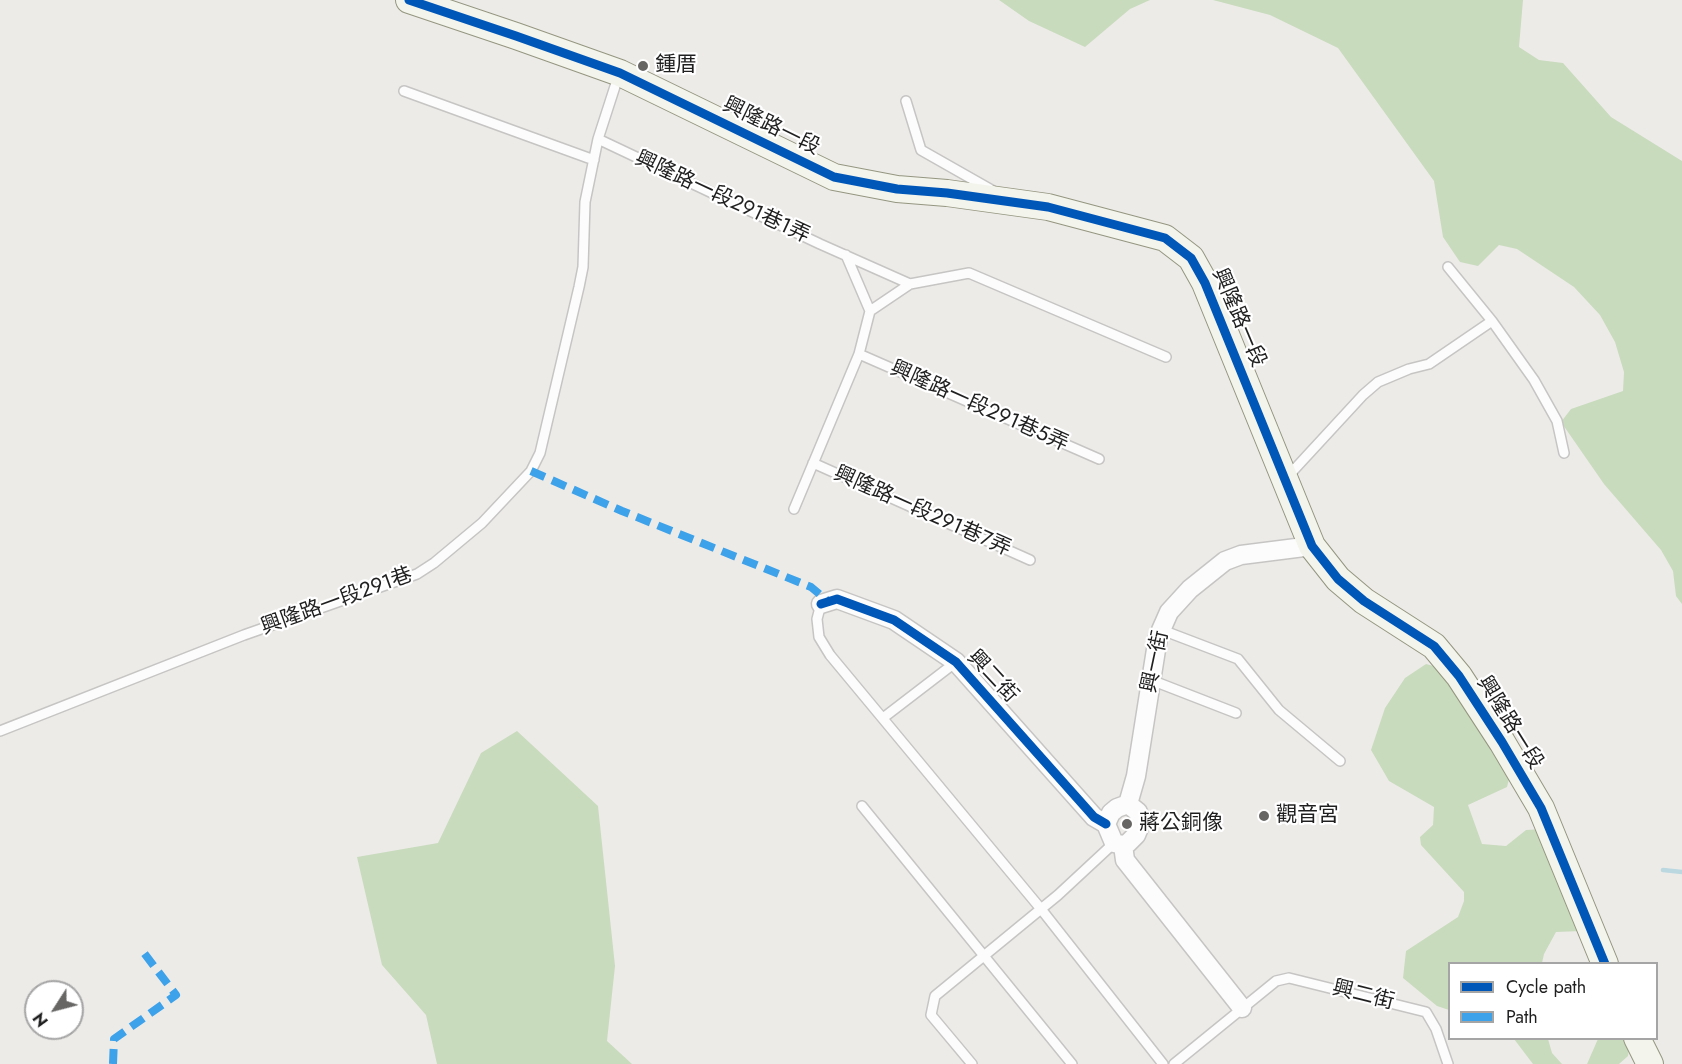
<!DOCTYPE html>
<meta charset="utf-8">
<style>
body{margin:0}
#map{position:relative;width:1682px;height:1064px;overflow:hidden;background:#edebe8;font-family:Jost,sans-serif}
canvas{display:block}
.legend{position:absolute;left:1448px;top:962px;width:210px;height:78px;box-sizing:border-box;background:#fff;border:2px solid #a5a5a5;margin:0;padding:8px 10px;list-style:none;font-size:18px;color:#1f1f1f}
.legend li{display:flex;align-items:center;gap:12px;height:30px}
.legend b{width:30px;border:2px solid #a5a5a5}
.north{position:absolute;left:24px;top:980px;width:60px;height:60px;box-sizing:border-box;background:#fff;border:2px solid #a5a5a5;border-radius:50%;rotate:234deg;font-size:16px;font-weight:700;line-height:24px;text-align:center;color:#1f1f1f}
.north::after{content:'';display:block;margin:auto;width:21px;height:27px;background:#676665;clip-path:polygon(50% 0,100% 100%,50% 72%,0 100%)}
</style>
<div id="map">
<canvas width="1682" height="1064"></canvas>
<ul class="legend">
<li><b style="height:8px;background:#0057b8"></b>Cycle path</li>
<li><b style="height:8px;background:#3da2ea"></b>Path</li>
</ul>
<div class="north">N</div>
</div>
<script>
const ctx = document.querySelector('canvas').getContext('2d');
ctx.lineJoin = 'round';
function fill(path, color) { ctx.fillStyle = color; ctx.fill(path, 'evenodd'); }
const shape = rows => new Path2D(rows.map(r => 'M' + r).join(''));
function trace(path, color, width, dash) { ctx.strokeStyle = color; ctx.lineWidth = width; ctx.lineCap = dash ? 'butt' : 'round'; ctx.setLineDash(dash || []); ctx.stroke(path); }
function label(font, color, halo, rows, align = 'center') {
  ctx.font = font + ' Jost,"Noto Sans TC",sans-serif'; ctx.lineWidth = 4.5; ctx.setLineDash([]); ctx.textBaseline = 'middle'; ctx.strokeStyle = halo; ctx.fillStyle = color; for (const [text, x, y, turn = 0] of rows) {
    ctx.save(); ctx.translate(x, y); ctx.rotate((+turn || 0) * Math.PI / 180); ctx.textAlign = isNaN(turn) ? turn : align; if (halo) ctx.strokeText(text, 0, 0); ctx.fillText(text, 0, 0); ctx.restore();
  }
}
const forest = shape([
 [999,0,1150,0,1130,9,1085,47,1029,21],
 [1213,0,1523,0,1519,47,1539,60,1563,63,1611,117,1682,161,1682,604,1676,596,1673,571,1661,550,1604,484,1561,422,1571,409,1623,391,1624,372,1615,342,1600,315,1574,287,1517,249,1499,245,1478,266,1460,262,1443,237,1434,181,1338,48,1270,15],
 [1426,664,1441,668,1511,771,1507,787,1468,805,1482,844,1506,846,1526,830,1542,829,1582,931,1556,932,1544,954,1542,963,1450,964,1449,1010,1437,1006,1403,978,1406,951,1458,917,1464,901,1464,892,1421,845,1420,837,1433,825,1434,807,1389,781,1371,750,1385,708,1405,678],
 [517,731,598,806,615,966,607,1041,632,1064,437,1064,426,1015,382,965,357,857,438,843,481,753],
 [1514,1039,1548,1039,1552,1053,1562,1064,1533,1064],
 [1598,1039,1626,1039,1630,1040,1628,1056,1619,1064,1587,1064]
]);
const stream = shape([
 [1663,870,1682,872]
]);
const lane = shape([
 [404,91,594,160],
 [906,101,921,150,995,192],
 [598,139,820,244,910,284,870,311],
 [910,284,969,273,1166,357],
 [1492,321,1534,380,1557,421,1564,453],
 [859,354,1099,459],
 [813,463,1030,560],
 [1288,479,1291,473,1363,395,1378,382,1409,369,1429,364,1492,321,1448,267],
 [794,509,859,354,870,311,846,255],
 [821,604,817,619,819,637,830,655,1041,909,1163,1064],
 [1162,630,1238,659,1279,710,1340,761],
 [1151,680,1236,713],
 [883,718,956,662],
 [0,731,244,635,417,574,434,563,482,523,531,471,540,453,579,287,583,267,585,202,598,139,619,74],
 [862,806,1072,1064],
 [972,1064,931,1015,935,996,1058,895,1114,843],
 [1174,1064,1276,981,1289,978,1426,1012,1436,1029,1448,1064]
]);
const street = shape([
 [821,604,837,599,894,620,956,662,1094,817,1106,824],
 [1128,804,1136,776,1158,637,1169,612,1190,589,1225,561,1241,555,1312,546],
 [1128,804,1138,812,1141,823,1136,835,1128,843,1123,845,1114,843,1106,824,1111,813,1117,808,1128,804],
 [1123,845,1125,860,1242,1008]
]);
const secondary = shape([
 [409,0,516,36,620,73,834,177,897,189,947,193,1048,207,1165,238,1191,258,1205,283,1312,546,1338,579,1364,601,1434,646,1459,676,1502,742,1541,808,1605,964],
 [1637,1038,1650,1064]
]);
const quiet = shape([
 [531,471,622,511,811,587,829,602],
 [113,1064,114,1039,176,995,144,953]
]);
const cycleway = shape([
 [409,0,516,36,620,73,834,177,897,189,947,193,1048,207,1165,238,1191,258,1205,283,1312,546,1338,579,1364,601,1434,646,1459,676,1502,742,1541,808,1605,964],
 [821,604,837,599,894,620,956,662,1094,817,1106,824]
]);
const markers = [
 [643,66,6,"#676665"],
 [1264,816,6,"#676665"],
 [1127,824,6,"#676665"]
];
const poiNames = [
 ["鍾厝",655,66],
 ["觀音宮",1276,816],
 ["蔣公銅像",1139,824]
];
const streetNames = [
 ["興隆路一段",771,127,26],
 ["興隆路一段291巷1弄",722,198,25],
 ["興隆路一段",1238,318,67],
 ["興隆路一段291巷5弄",979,407,24],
 ["興隆路一段291巷7弄",922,512,24],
 ["興隆路一段291巷",337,602,-20],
 ["興一街",1156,662,-78],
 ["興二街",992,677,47],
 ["興隆路一段",1509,723,58],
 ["興二街",1363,996,14]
];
fill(forest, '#c8dbbd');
trace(stream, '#bbd8e0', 4.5);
trace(lane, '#c6c5c4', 12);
trace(street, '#c6c5c4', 21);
trace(secondary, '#959680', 28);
trace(lane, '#fcfcfc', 9);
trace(street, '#fcfcfc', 18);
trace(secondary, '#f3f4eb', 26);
trace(quiet, '#3da2ea', 8, [15, 8]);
trace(cycleway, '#0057b8', 9);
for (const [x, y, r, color] of markers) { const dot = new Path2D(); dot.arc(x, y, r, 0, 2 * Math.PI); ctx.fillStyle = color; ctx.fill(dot); trace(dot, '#fff', 2); }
label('21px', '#1f1f1f', '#fff', poiNames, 'left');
label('21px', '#1f1f1f', '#fff', streetNames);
</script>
